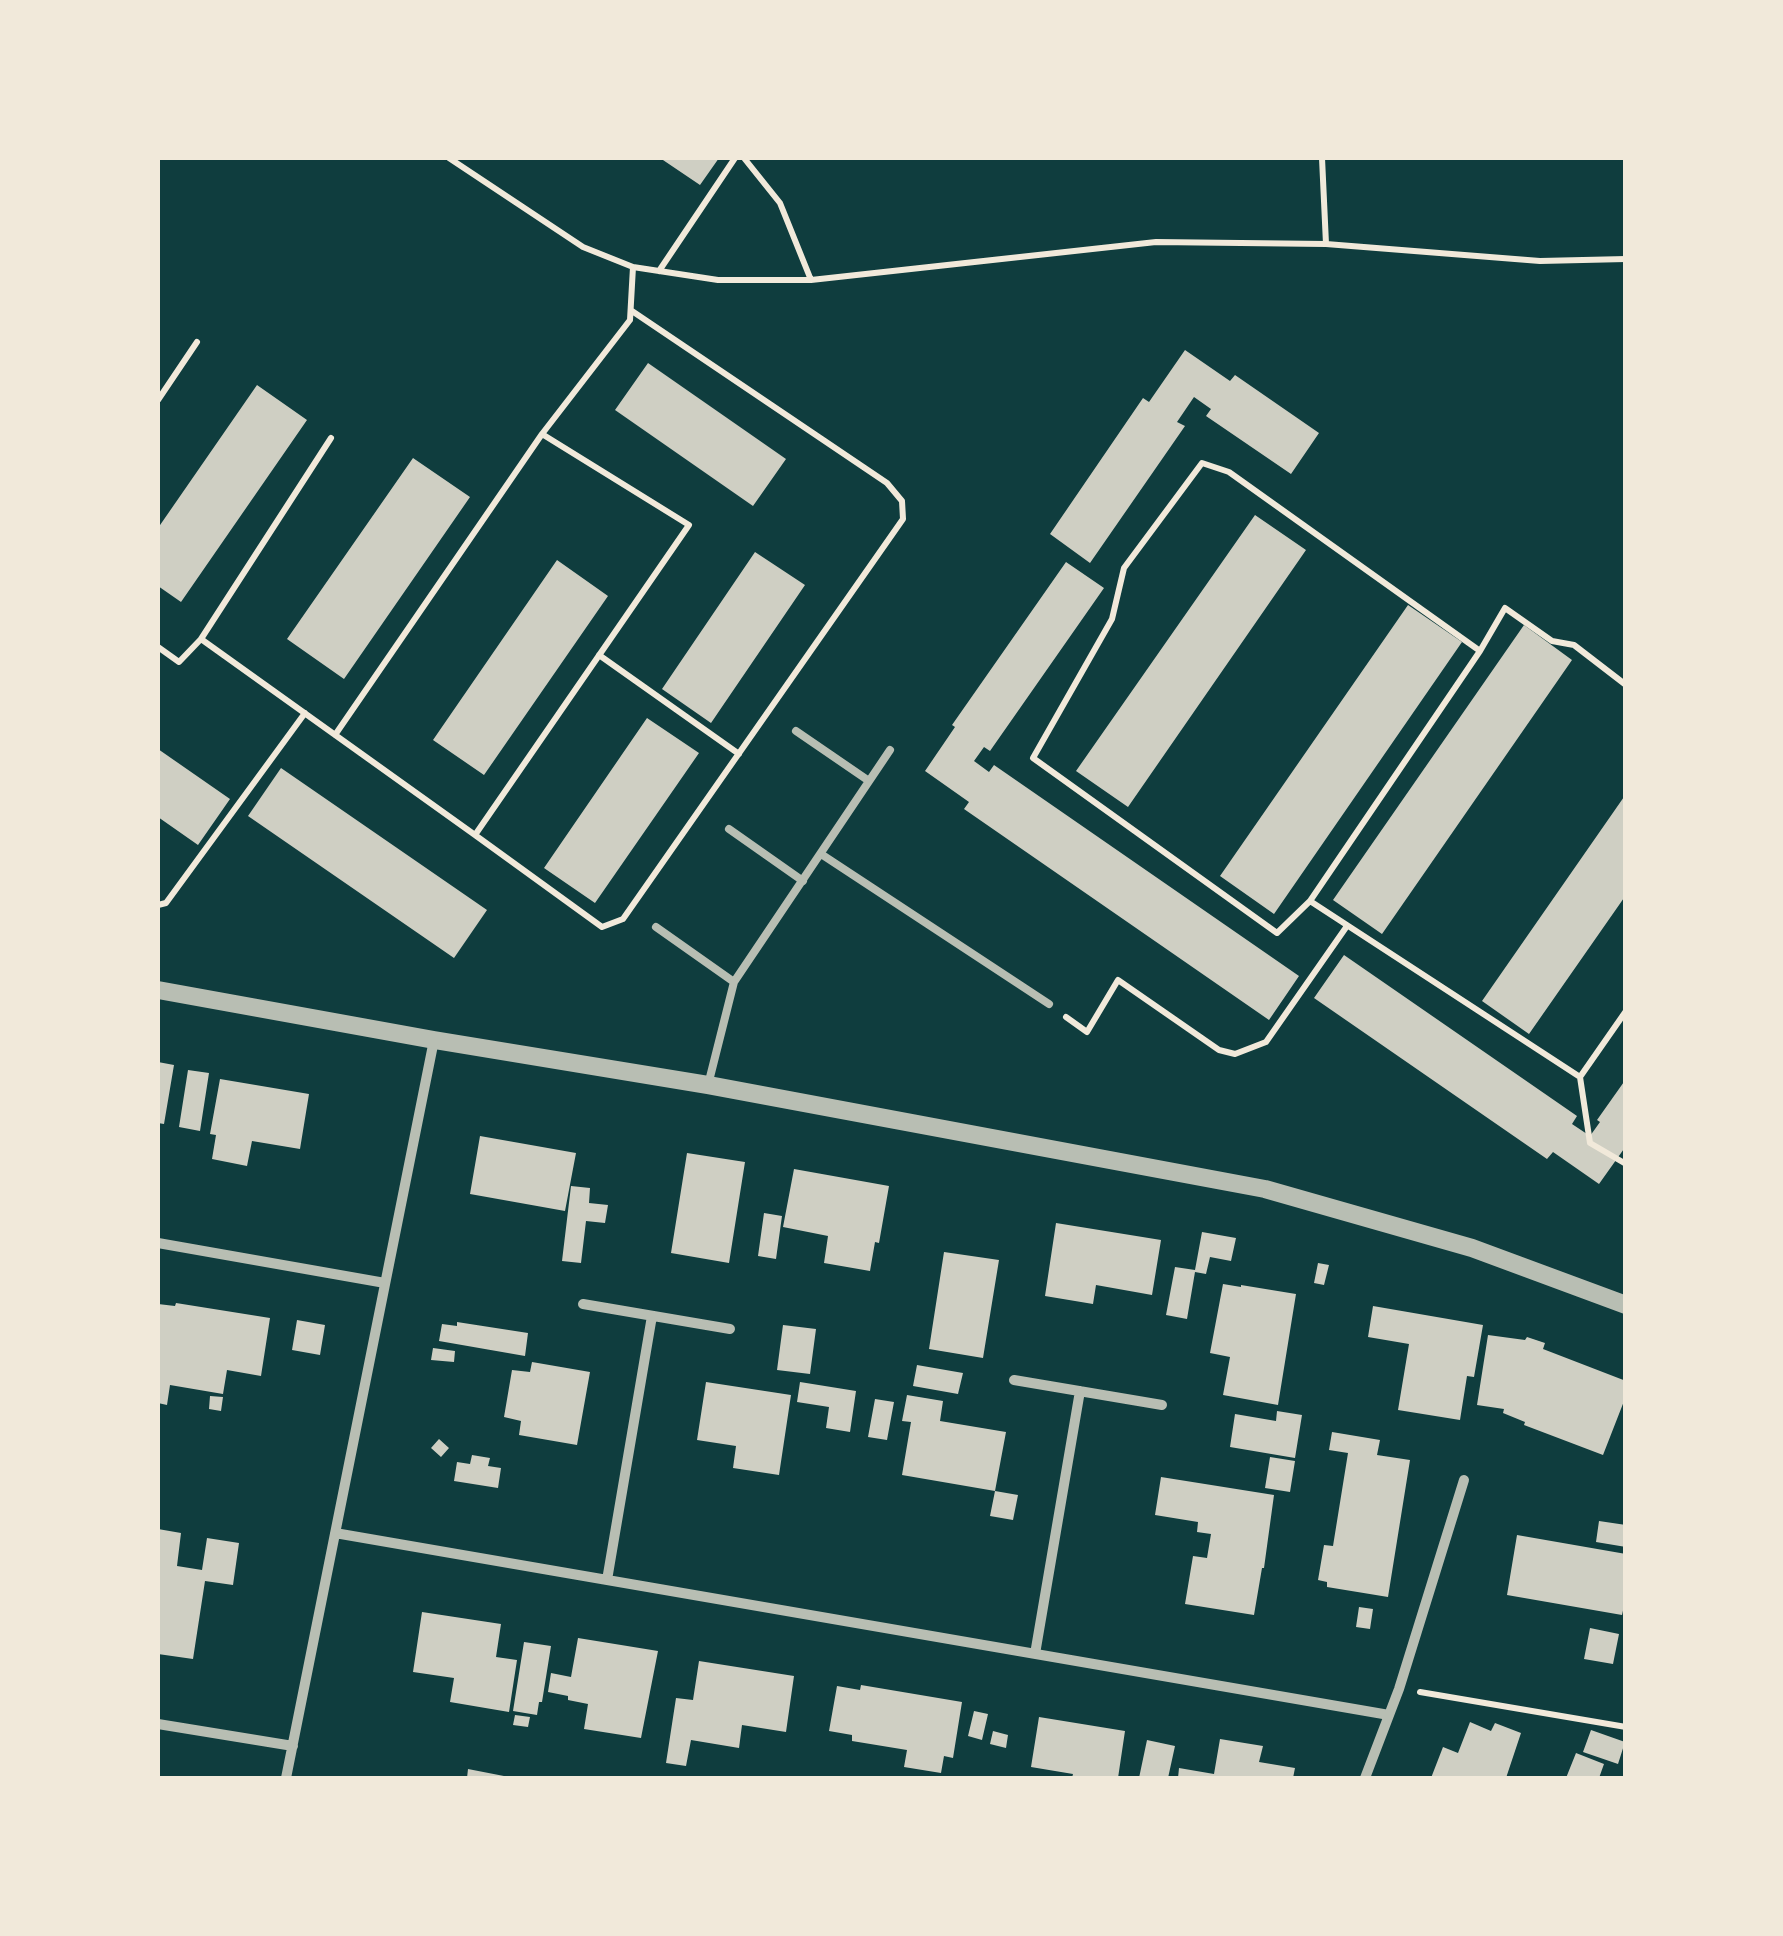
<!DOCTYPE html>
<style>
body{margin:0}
#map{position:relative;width:1783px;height:1936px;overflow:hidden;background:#0f3d3e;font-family:Signika,sans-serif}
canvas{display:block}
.frame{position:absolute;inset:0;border:160px solid #f1e9da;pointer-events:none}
</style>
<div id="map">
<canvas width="1783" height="1936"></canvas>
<div class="frame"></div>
</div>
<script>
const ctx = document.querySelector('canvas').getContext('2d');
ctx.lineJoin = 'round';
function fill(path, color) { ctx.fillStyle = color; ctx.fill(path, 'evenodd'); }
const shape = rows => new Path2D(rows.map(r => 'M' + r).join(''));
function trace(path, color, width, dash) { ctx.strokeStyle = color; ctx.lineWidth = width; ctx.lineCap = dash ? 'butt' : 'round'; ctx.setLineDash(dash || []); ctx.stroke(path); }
const building = shape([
 [660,158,719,158,700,185],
 [1185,350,1230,381,1235,375,1319,433,1291,474,1206,416,1211,409,1194,397,1177,422,1185,426,1090,563,1050,534,1143,398,1149,402],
 [648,363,786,459,753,506,615,410],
 [257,385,307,420,181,602,158,586,158,528],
 [413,458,470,497,344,679,287,639],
 [1255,515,1306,550,1128,807,1076,771],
 [755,552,805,585,711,723,662,689],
 [557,560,608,596,484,775,433,740],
 [1066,562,1104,588,990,751,984,747,974,761,989,772,994,765,1299,976,1269,1020,964,809,969,802,925,771,955,727,952,725],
 [1408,605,1462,642,1274,914,1220,876],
 [1524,625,1572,660,1382,934,1333,900],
 [647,718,699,753,595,903,544,868],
 [158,749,230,799,198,845,158,817],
 [281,768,487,910,454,958,248,816],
 [1626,794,1626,895,1529,1034,1482,1001],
 [1344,955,1577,1116,1572,1124,1590,1136,1600,1122,1597,1120,1626,1079,1626,1146,1599,1184,1553,1152,1547,1159,1314,998],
 [158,1062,174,1065,164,1124,158,1123],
 [188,1070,209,1073,200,1131,179,1127],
 [220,1079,309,1094,300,1149,252,1141,247,1166,212,1159,216,1135,210,1134],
 [480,1136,576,1153,565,1211,470,1194],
 [687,1153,745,1162,729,1263,671,1253],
 [794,1169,889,1186,879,1243,875,1242,870,1271,824,1263,828,1236,783,1227],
 [571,1186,590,1188,589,1203,608,1205,605,1223,586,1221,581,1263,562,1261],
 [764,1213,782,1216,776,1259,758,1256],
 [1056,1223,1161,1240,1152,1295,1096,1285,1093,1304,1045,1296],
 [1202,1232,1236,1238,1231,1261,1210,1257,1206,1274,1195,1272,1187,1319,1166,1315,1175,1267,1195,1270],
 [944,1252,999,1260,983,1358,929,1349],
 [1318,1263,1329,1265,1324,1285,1314,1283],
 [1223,1284,1241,1287,1241,1285,1296,1294,1278,1405,1223,1395,1230,1357,1210,1353],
 [176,1303,270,1318,261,1376,227,1370,223,1394,170,1385,167,1405,158,1403,158,1304,175,1306],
 [1373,1306,1483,1325,1474,1377,1467,1376,1460,1420,1398,1410,1409,1344,1368,1337],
 [297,1320,325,1325,320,1355,292,1350],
 [457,1322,528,1333,525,1356,439,1341,442,1324,457,1326],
 [783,1325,816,1329,810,1374,777,1370],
 [1488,1335,1525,1340,1527,1337,1545,1343,1543,1349,1626,1381,1626,1396,1603,1455,1524,1425,1525,1422,1503,1413,1504,1409,1477,1405],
 [433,1348,455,1351,454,1362,431,1360],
 [532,1362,590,1372,577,1445,519,1435,521,1421,504,1417,512,1370,530,1372],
 [917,1365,963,1373,958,1394,913,1386],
 [706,1382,791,1395,779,1475,733,1468,736,1446,697,1440],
 [800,1382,856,1391,850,1432,826,1428,829,1407,797,1402],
 [907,1395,943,1401,940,1421,1006,1432,995,1491,1018,1495,1013,1520,990,1516,995,1491,902,1475,911,1422,902,1421],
 [210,1396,223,1397,221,1411,209,1409],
 [875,1399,894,1402,887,1440,868,1437],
 [1277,1411,1302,1415,1295,1458,1230,1447,1235,1414,1276,1421],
 [1332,1432,1380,1440,1377,1455,1410,1460,1388,1597,1327,1587,1327,1582,1318,1580,1324,1545,1333,1546,1348,1453,1329,1450],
 [439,1439,449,1448,441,1457,431,1448],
 [472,1455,490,1458,488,1466,501,1468,498,1488,454,1481,457,1462,470,1464],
 [1270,1457,1295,1461,1290,1492,1265,1488],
 [1161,1477,1274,1495,1264,1568,1262,1568,1254,1615,1185,1604,1193,1556,1207,1558,1211,1534,1197,1532,1198,1522,1155,1515],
 [1599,1521,1626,1525,1626,1547,1596,1542],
 [158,1529,181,1533,177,1566,202,1570,207,1538,239,1543,233,1585,205,1581,193,1659,158,1654],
 [1517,1535,1626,1554,1626,1597,1622,1615,1507,1595],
 [1359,1607,1373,1609,1370,1629,1356,1627],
 [422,1612,501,1624,496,1657,517,1660,509,1712,450,1702,454,1678,413,1672],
 [1590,1628,1619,1634,1613,1664,1584,1659],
 [578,1638,658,1651,641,1738,584,1729,588,1704,568,1700,568,1696,548,1692,551,1673,571,1677],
 [524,1642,551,1646,542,1702,539,1702,537,1715,513,1711],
 [699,1661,794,1676,786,1732,742,1725,739,1748,691,1740,686,1766,666,1763,676,1698,693,1700],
 [861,1685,962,1702,953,1758,944,1756,941,1773,904,1767,907,1750,852,1741,852,1735,829,1731,837,1686,860,1690],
 [974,1711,988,1714,982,1740,968,1736],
 [515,1715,530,1717,528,1727,513,1725],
 [1039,1717,1125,1731,1118,1778,1072,1778,1073,1774,1031,1767],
 [1470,1722,1491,1731,1495,1723,1521,1733,1506,1778,1431,1778,1443,1747,1458,1753],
 [1591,1730,1625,1742,1618,1764,1583,1752],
 [993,1731,1008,1735,1006,1748,990,1744],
 [1220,1739,1263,1746,1259,1762,1295,1768,1293,1778,1178,1778,1179,1768,1214,1774],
 [1147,1740,1175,1746,1168,1778,1139,1778],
 [1576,1753,1604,1764,1599,1778,1566,1778],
 [468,1769,509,1777,509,1778,467,1778]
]);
const path = shape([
 [449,158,583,247,633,267,718,280,811,280,1156,242,1326,244,1540,261,1626,259],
 [744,158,780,203,811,280],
 [1322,158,1326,244],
 [659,271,735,158],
 [158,400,197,342],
 [201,639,331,438],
 [158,647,179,662,201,639,475,835,689,525,542,434,630,320,633,267],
 [599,655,739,754],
 [1626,685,1574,645,1552,641,1505,608,1480,651,1229,472,1202,463,1124,568,1112,619,1033,758,1277,933,1310,901,1580,1077,1626,1011],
 [335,735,542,434],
 [475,835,602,927,623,919,903,519,902,501,887,483,632,311],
 [1310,901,1480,651],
 [158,905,166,903,305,713],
 [1066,1017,1087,1032,1118,980,1219,1050,1235,1054,1266,1042,1347,926],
 [1580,1077,1590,1143,1626,1164],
 [1420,1692,1626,1727]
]);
const service = shape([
 [796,731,869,781],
 [729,829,803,881],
 [821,854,1049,1004],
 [656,927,734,982],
 [708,1085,734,982,890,750]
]);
const minor = shape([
 [158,1243,385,1283],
 [583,1304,730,1329],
 [1014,1380,1162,1405],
 [335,1533,1389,1715],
 [607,1580,652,1316],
 [1035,1654,1080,1391],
 [158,1724,293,1746],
 [286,1778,434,1040],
 [1365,1778,1399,1689,1464,1480]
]);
const tertiary = shape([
 [158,990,434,1040,708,1085,1265,1189,1472,1248,1626,1305]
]);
fill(building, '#cfcfc3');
trace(path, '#f1e9da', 6);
trace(service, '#b8beb3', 8);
trace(minor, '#b8beb3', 10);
trace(tertiary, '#b8beb3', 18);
</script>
